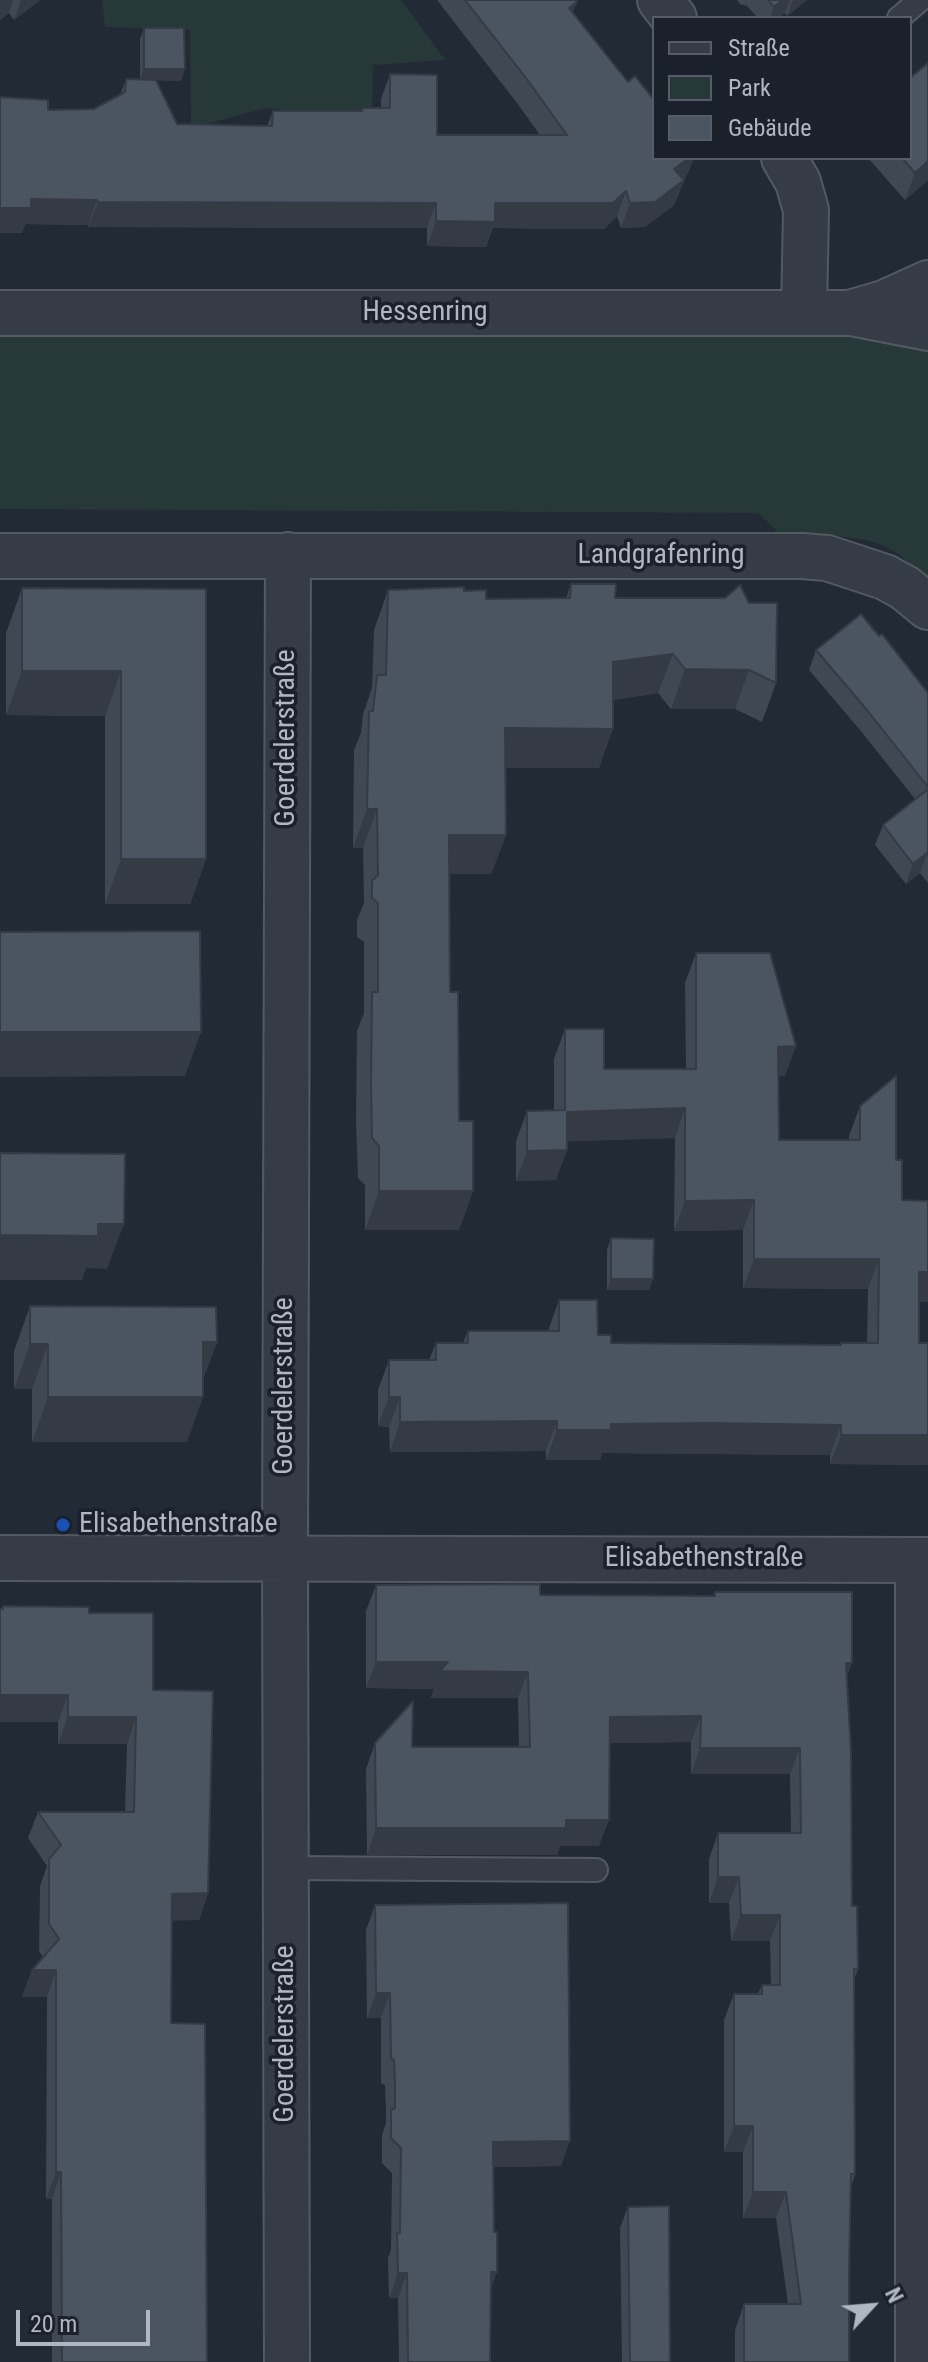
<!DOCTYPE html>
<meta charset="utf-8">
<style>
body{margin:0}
#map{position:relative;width:928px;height:2362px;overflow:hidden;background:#222a35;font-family:"Roboto Condensed",sans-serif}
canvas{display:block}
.legend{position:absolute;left:652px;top:16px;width:260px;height:144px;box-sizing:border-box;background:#1b212b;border:2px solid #575d68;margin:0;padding:10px 14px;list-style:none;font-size:24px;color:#b0b7c3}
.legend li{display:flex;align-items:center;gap:16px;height:40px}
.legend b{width:40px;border:2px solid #575d68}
.north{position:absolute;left:832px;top:2266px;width:80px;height:80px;-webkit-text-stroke:6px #1b212b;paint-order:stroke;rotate:64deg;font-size:22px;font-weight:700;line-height:32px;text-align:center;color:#b0b7c3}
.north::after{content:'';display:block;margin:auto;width:28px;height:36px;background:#b0b7c3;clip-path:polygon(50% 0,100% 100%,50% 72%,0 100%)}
.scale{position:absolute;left:16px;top:2310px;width:134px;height:36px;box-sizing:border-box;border:4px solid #b0b7c3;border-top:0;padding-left:10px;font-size:24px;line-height:28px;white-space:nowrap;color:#b0b7c3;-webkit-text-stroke:6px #1b212b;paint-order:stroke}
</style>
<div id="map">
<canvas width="928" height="2362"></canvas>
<ul class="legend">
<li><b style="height:10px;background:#353c46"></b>Straße</li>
<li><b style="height:22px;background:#273838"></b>Park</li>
<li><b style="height:22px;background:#4b5461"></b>Gebäude</li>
</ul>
<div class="north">N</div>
<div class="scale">20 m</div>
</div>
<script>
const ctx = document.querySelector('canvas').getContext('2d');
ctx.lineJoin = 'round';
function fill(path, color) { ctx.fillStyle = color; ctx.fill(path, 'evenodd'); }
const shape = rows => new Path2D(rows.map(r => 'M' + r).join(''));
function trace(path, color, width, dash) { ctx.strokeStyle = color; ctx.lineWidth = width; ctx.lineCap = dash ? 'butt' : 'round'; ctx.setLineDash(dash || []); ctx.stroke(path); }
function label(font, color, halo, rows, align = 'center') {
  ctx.font = font + ' "Roboto Condensed",sans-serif'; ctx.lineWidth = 7; ctx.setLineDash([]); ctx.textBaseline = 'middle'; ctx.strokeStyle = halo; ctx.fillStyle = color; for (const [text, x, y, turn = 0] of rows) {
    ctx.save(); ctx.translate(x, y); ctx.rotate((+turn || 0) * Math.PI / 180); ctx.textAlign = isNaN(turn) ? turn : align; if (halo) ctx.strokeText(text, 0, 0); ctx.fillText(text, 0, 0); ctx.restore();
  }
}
const green = shape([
 [102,0,401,0,445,60,373,65,372,120,266,108,191,128,190,30,105,27],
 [0,331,869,334,928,346,928,581,899,554,882,545,866,540,816,533,779,533,758,513,0,509]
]);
const lane = shape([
 [899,18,920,0],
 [286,1868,596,1870]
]);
const street = shape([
 [660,0,674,18],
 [784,158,798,182,806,210,804,313],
 [853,312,884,303,928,283],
 [0,313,851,313,928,328],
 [0,556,802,556,827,558,885,577,905,588,928,607],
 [0,1558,928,1560],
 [287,2362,285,1557,288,555],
 [918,2362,918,1560]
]);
const wall = shape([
 [0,0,40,0,14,20,9,13,0,20],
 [437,0,575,0,573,13,654,158,694,158,674,205,645,227,621,228,617,216,604,229,493,228,486,247,427,246,427,228,88,227,88,225,25,224,22,233,48,110,94,109,120,95,126,79,140,80,140,39,144,28,181,81,156,80,177,124,267,126,273,111,362,111,381,108,381,99,390,74,437,135,540,135,517,103],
 [737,0,807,0,787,16,785,13,779,18,758,18,747,6,740,4],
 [928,63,928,180,905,200,868,158,910,158],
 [571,584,615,598,776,683,762,722,735,709,671,709,658,693,613,700,599,768,505,768,506,835,491,874,449,874,450,992,459,1121,473,1191,459,1230,365,1230,365,1185,358,1178,356,1121,357,1031,364,1013,364,942,357,937,357,920,364,903,363,848,353,848,354,750,361,733,363,714,372,688,374,630,388,590,464,591,486,599,566,598],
 [22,588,206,589,206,859,190,904,105,904,105,716,6,715,6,633],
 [879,636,928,693,928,883,920,873,906,884,875,845,883,825,915,799,860,730,809,670,816,650],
 [696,953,785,1076,779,1076,779,1140,849,1140,849,1136,860,1106,896,1160,902,1200,928,1201,928,1302,919,1302,919,1343,928,1343,928,1465,830,1464,830,1455,602,1453,600,1460,546,1460,546,1451,390,1452,389,1427,378,1426,378,1390,389,1360,429,1360,436,1343,463,1343,468,1331,548,1331,559,1300,598,1335,611,1343,840,1345,867,1343,868,1289,743,1288,743,1230,674,1231,675,1138,567,1141,556,1180,516,1181,516,1141,527,1111,554,1110,554,1059,565,1029,604,1069,686,1069,685,983],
 [611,1238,653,1279,649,1290,607,1290,607,1250],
 [30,1306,217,1342,203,1379,187,1442,32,1442,32,1389,14,1389,14,1351],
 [376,1585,540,1595,714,1596,715,1592,847,1678,852,1906,858,1969,854,1980,855,2174,851,2187,849,2276,849,2362,735,2362,735,2330,744,2304,788,2304,776,2218,743,2218,743,2152,724,2152,724,2020,734,1994,758,1994,762,1985,771,1985,770,1941,731,1941,729,1903,709,1903,709,1859,718,1833,791,1833,790,1774,691,1774,691,1742,610,1743,599,1846,560,1846,557,1855,367,1855,366,1769,375,1743,412,1747,519,1747,518,1698,431,1698,434,1689,366,1688,366,1611],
 [3,1606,89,1613,153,1690,208,1893,199,1920,172,1920,171,2023,207,2362,52,2362,52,2199,46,2199,47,1997,22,1997,32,1970,43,1957,39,1951,40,1886,47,1866,28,1838,38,1812,125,1812,127,1744,58,1744,58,1722,0,1722,0,1609,2,1609],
 [375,1905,561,2166,493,2167,490,2362,399,2362,398,2298,389,2298,388,2258,391,2250,392,2173,382,2163,382,2135,386,2123,386,2109,385,2085,381,2083,381,2018,367,2018,366,1930],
 [628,2207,670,2362,622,2362,620,2228]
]);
const shadedWall = shape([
 [0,0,13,0,9,13,0,20],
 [21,0,40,0,14,20],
 [782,0,790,0,785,13,779,18,770,18,774,7],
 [793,0,807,0,787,16],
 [577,2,568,27,569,8],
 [144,69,185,69,181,81,140,80],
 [689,158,694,158,674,205,645,227,621,228,630,203],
 [928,161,928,180,905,200,915,173],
 [626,191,617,216,604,229,493,228,486,247,427,246,436,221,495,203],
 [31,199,97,200,88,225,25,224,22,233,0,233,0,208],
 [98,202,436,203,427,228,88,227],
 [673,654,658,693,599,702,613,662],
 [685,669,749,670,735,709,671,709],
 [22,671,121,671,105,716,6,715],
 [505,728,613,729,599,768,490,768],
 [367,809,377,809,363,848,353,848],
 [449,835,506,835,491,874,435,874],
 [927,853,920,873,906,884,913,864],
 [121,859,206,859,190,904,105,904],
 [0,1032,201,1032,185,1076,0,1077],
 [796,1046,785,1076,768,1077,778,1047],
 [685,1108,675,1138,556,1142,567,1112],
 [567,1150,556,1180,516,1181,527,1151],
 [379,1191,473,1191,459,1230,365,1230],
 [754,1200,743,1230,674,1231,685,1201],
 [98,1224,124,1224,107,1269,86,1268,82,1280,0,1280,0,1235],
 [754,1259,879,1259,868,1289,743,1288],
 [919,1272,928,1272,928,1302,908,1302],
 [611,1279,653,1279,649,1290,607,1290],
 [203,1342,217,1342,200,1386],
 [30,1344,48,1344,32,1389,14,1389],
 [48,1397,203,1397,187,1442,32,1442],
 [389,1397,400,1397,389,1427,378,1426],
 [557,1421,546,1451,390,1452,400,1422],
 [710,1423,841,1425,830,1455,602,1453,600,1460,546,1460,557,1430,611,1424],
 [841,1435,928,1435,928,1465,830,1464],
 [376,1662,448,1662,528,1672,518,1698,431,1698,434,1689,366,1688],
 [846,1663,852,1663,843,1689],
 [0,1695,68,1695,58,1722,0,1722],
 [701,1716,691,1742,600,1743,610,1717],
 [68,1717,136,1717,127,1744,58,1744],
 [700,1748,800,1748,790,1774,691,1774],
 [566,1820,609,1820,599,1846,560,1846,557,1855,367,1855,376,1828],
 [718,1877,739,1877,729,1903,709,1903],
 [208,1893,199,1920,162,1921,172,1894],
 [741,1915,780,1915,770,1941,731,1941],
 [32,1970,56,1970,47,1997,22,1997],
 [376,1993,390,1993,381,2018,367,2018],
 [734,2126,753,2126,743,2152,724,2152],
 [570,2141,561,2166,484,2167,493,2142],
 [56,2172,61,2172,52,2199,46,2199],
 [753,2192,786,2192,776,2218,743,2218],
 [491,2272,497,2272,488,2297],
 [398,2273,407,2273,398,2298,389,2298]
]);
const building = shape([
 [465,0,575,0,577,2,569,8,628,82,635,76,654,100,654,158,689,158,674,169,684,180,655,202,630,203,626,191,613,203,495,203,495,222,436,221,436,203,98,202,97,200,31,199,31,208,0,208,0,97,48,100,48,110,94,109,125,92,126,79,156,80,177,124,272,126,273,111,362,111,363,108,390,108,390,74,437,75,437,135,567,135,526,78,465,0],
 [768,0,782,0,774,7,768,0],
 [144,28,184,28,185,69,144,69,144,28],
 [928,63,928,161,915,173,902,158,910,158,910,78,928,63],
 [571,584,616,584,615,598,725,598,740,585,749,603,777,603,776,683,749,670,685,669,673,654,613,662,613,729,505,728,506,835,449,835,450,992,458,992,459,1121,473,1121,473,1191,379,1191,379,1146,372,1138,371,1081,372,992,378,992,378,903,372,898,372,881,378,875,377,809,367,809,369,711,373,711,377,675,386,675,388,590,464,587,464,591,486,590,486,599,570,598,571,584],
 [22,588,206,589,206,859,121,859,121,671,22,671,22,588],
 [861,614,879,636,882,634,928,693,928,787,867,710,816,650,861,614],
 [928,789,928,855,927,853,913,864,883,825,928,789],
 [200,931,201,1032,0,1032,0,932,200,931],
 [696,953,770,953,796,1046,778,1047,779,1140,860,1140,860,1106,896,1076,896,1160,902,1160,902,1200,928,1201,928,1272,919,1272,919,1343,928,1343,928,1435,841,1435,841,1425,710,1423,611,1424,611,1430,557,1430,557,1421,400,1422,400,1397,389,1397,389,1360,436,1360,436,1343,468,1343,468,1331,559,1331,559,1300,597,1300,598,1335,611,1335,611,1343,841,1345,841,1343,878,1343,879,1259,754,1259,754,1200,685,1201,685,1108,567,1112,567,1150,527,1151,527,1111,565,1110,565,1029,604,1029,604,1069,696,1069,696,953],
 [0,1153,125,1154,124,1224,98,1224,98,1236,0,1235,0,1153],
 [611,1238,654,1239,653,1279,611,1279,611,1238],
 [30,1306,216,1307,217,1342,203,1342,203,1397,48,1397,48,1344,30,1344,30,1306],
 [540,1584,540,1595,715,1596,715,1592,852,1592,852,1663,846,1663,851,1751,852,1906,857,1906,858,1969,854,1969,855,2174,851,2174,849,2276,849,2362,744,2362,744,2304,801,2304,786,2192,753,2192,753,2126,734,2126,734,1994,762,1994,762,1985,780,1985,780,1915,741,1915,739,1877,718,1877,718,1833,801,1833,800,1748,700,1748,701,1716,610,1717,609,1820,566,1820,566,1828,376,1828,375,1743,413,1701,412,1747,530,1747,528,1672,440,1671,448,1662,376,1662,376,1585,540,1584],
 [3,1606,89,1607,89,1613,153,1613,153,1690,213,1691,208,1893,172,1894,171,2023,205,2024,207,2362,62,2362,61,2172,56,2172,56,1970,32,1970,59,1939,49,1924,49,1859,61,1845,38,1812,134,1812,136,1717,68,1717,68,1695,0,1695,0,1609,3,1609,3,1606],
 [568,1903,570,2141,493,2142,494,2232,497,2232,497,2272,491,2272,490,2362,408,2362,407,2273,398,2273,397,2233,400,2233,401,2148,391,2138,391,2110,395,2108,395,2084,394,2060,391,2058,390,1993,376,1993,375,1905,568,1903],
 [669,2206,670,2362,630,2362,628,2207,669,2206]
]);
const markers = [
 [63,1525,8,"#1a4fb4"]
];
const streetNames = [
 ["Hessenring",425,313],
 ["Landgrafenring",661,556],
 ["Goerdelerstraße",287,738,-90],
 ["Goerdelerstraße",285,1386,-90],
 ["Elisabethenstraße",704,1559],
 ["Goerdelerstraße",286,2034,-90]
];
const poiNames = [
 ["Elisabethenstraße",79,1525]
];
fill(green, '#273838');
trace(lane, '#535a64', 26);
trace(street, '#535a64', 48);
trace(lane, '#353c46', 22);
trace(street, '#353c46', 44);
fill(wall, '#404853');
fill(shadedWall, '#343b44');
fill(building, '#4b5461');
trace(building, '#343b44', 2);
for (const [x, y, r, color] of markers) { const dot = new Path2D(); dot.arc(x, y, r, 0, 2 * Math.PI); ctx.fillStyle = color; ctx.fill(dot); trace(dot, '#1b212b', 3); }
label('28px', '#b0b7c3', '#1b212b', streetNames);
label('28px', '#b0b7c3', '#1b212b', poiNames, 'left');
</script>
